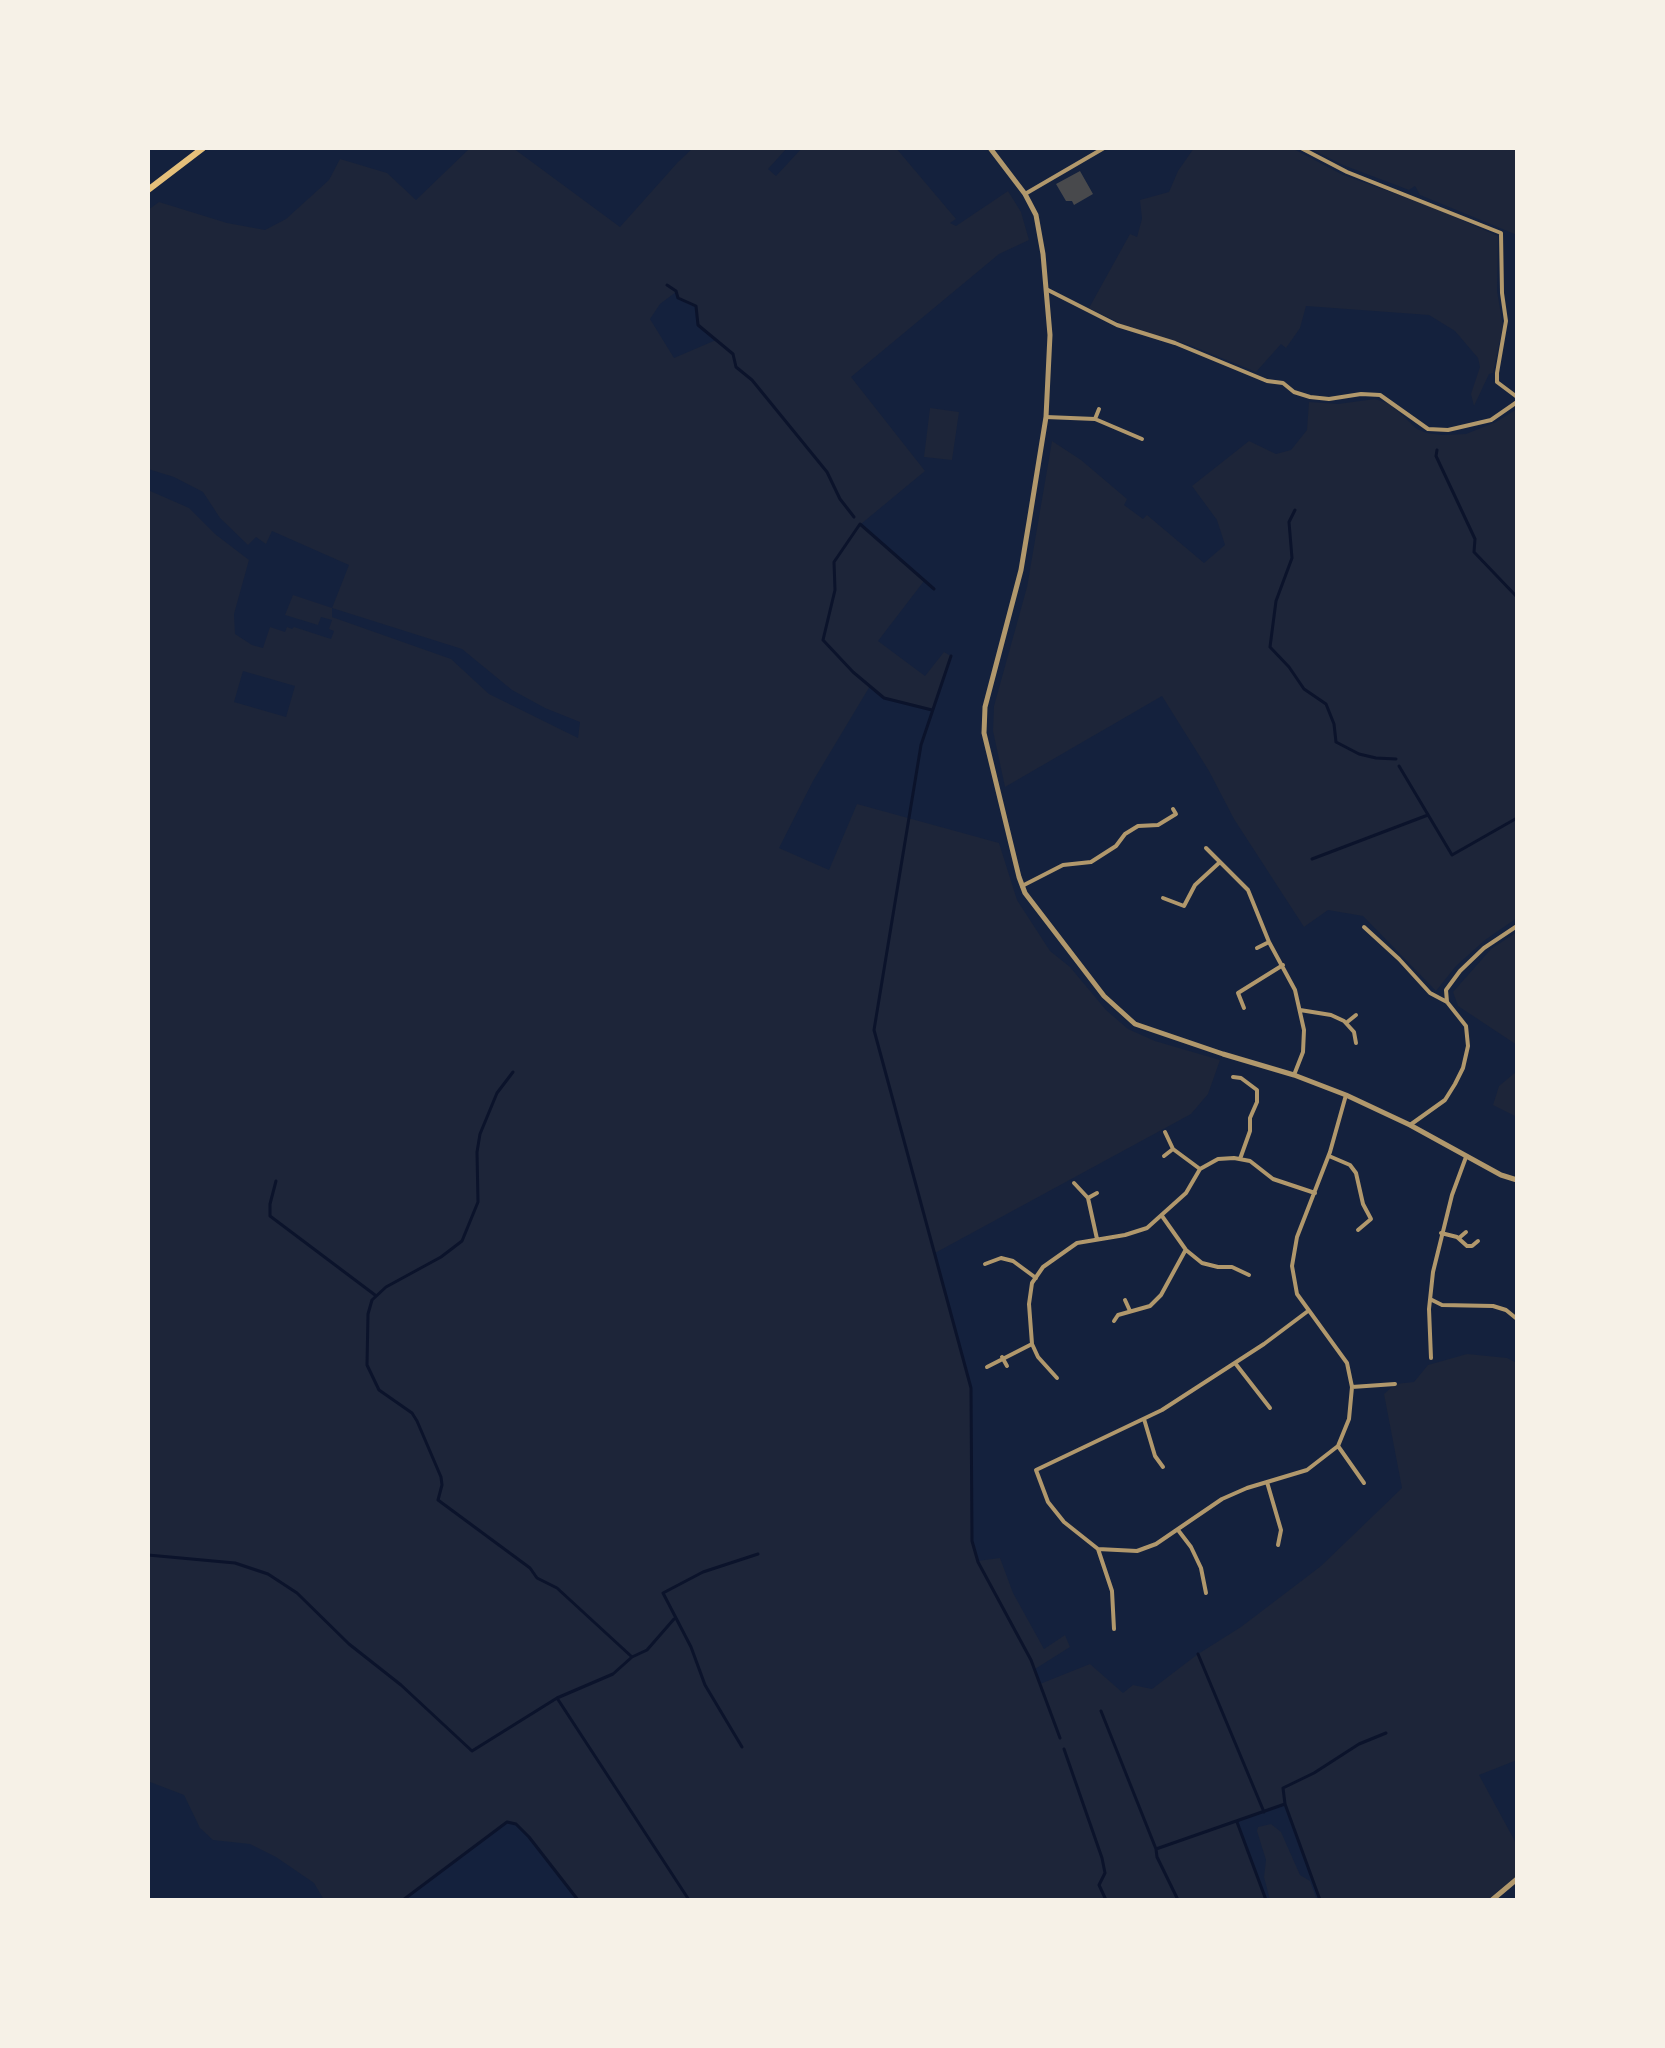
<!DOCTYPE html>
<style>
body{margin:0}
#map{position:relative;width:1665px;height:2048px;overflow:hidden;background:#14213d;font-family:Manrope,sans-serif}
canvas{display:block}
.frame{position:absolute;inset:0;border:150px solid #f6f1e7;pointer-events:none}
</style>
<div id="map">
<canvas width="1665" height="2048"></canvas>
<div class="frame"></div>
</div>
<script>
const ctx = document.querySelector('canvas').getContext('2d');
ctx.lineJoin = 'round';
function fill(path, color) { ctx.fillStyle = color; ctx.fill(path, 'evenodd'); }
const shape = rows => new Path2D(rows.map(r => 'M' + r).join(''));
function trace(path, color, width, dash) { ctx.strokeStyle = color; ctx.lineWidth = width; ctx.lineCap = dash ? 'butt' : 'round'; ctx.setLineDash(dash || []); ctx.stroke(path); }
const green = shape([
 [470,148,513,148,620,227,678,162,693,148,787,148,768,169,776,176,802,148,896,148,956,219,950,223,956,226,1008,191,1021,212,1029,240,999,254,851,377,925,471,861,524,924,581,878,641,925,676,944,652,951,656,932,710,884,698,870,686,813,781,779,848,829,870,857,804,999,843,1017,900,1050,951,1070,967,1106,1010,1128,1029,1155,1041,1220,1060,1208,1094,1191,1114,935,1253,971,1388,972,1541,977,1561,1000,1558,1013,1593,1044,1649,1065,1635,1070,1647,1035,1669,1040,1684,1090,1664,1123,1693,1133,1685,1152,1689,1198,1654,1241,1627,1321,1566,1402,1488,1384,1394,1395,1384,1414,1382,1428,1365,1467,1354,1507,1358,1517,1363,1517,1760,1479,1775,1517,1845,1517,1879,1492,1900,1320,1900,1285,1804,1237,1822,1266,1900,578,1900,529,1837,516,1824,507,1822,403,1900,324,1900,314,1883,276,1857,250,1844,213,1840,200,1828,184,1795,150,1782,148,490,189,508,215,534,249,560,234,614,235,634,252,645,263,648,270,627,285,632,287,627,292,629,294,627,331,639,334,631,329,629,332,620,321,617,318,625,285,615,293,595,332,608,349,565,272,531,266,544,256,537,248,545,220,518,203,492,174,477,148,469,148,210,159,202,227,223,265,230,286,219,329,180,340,159,387,173,416,200],
 [676,292,678,298,696,306,698,325,716,340,674,358,650,319,660,304],
 [332,608,462,649,512,690,545,708,580,722,578,738,489,694,451,659,332,617],
 [243,671,295,686,286,717,234,702],
 [1194,148,1292,148,1341,174,1432,207,1498,236,1497,291,1503,326,1493,373,1489,374,1474,406,1471,394,1480,367,1478,358,1455,331,1429,315,1306,306,1300,328,1286,348,1281,344,1256,372,1187,344,1134,330,1089,308,1130,234,1137,237,1142,219,1140,200,1169,192,1178,171],
 [1309,148,1517,148,1517,235,1420,195,1415,186,1409,190,1343,165],
 [1375,399,1390,404,1417,429,1427,433,1442,435,1466,434,1496,422,1517,409,1517,918,1485,940,1456,966,1436,991,1363,916,1328,910,1304,927,1234,819,1209,771,1162,696,1005,787,993,731,994,706,1027,587,1052,441,1081,460,1127,499,1124,505,1143,519,1147,515,1204,563,1225,545,1217,520,1192,486,1249,441,1276,454,1291,450,1307,430,1309,402,1338,404],
 [930,408,959,412,952,460,924,457],
 [1517,932,1517,1045,1458,1006,1453,992,1491,949],
 [1517,1071,1517,1117,1493,1105,1499,1086],
 [1271,1824,1281,1832,1300,1875,1310,1881,1317,1900,1270,1900,1264,1877,1266,1860,1257,1831,1258,1827]
]);
const stream = shape([
 [667,285,676,291,678,298,696,306,698,325,733,354,736,367,752,380,827,472,840,499,854,517],
 [1437,450,1436,456,1475,539,1474,552,1517,597],
 [1295,510,1289,522,1292,558,1276,601,1270,647,1289,667,1304,689,1326,704,1334,724,1336,742,1359,754,1376,758,1396,759],
 [951,656,921,745,874,1030,971,1388,972,1541,978,1562,1031,1660,1060,1738],
 [932,710,884,698,853,672,823,640,835,590,834,562,860,524,934,589],
 [1399,766,1452,855,1517,818],
 [1312,859,1428,815],
 [513,1072,497,1093,480,1134,477,1152,478,1202,462,1241,441,1257,386,1287,372,1300,368,1314,367,1365,379,1390,412,1413,417,1421,441,1477,442,1485,438,1500,530,1568,537,1578,557,1588,632,1657],
 [276,1181,270,1204,270,1216,375,1295],
 [148,1555,235,1563,268,1574,297,1593,349,1644,401,1685,472,1751,557,1698,689,1900],
 [1198,1654,1264,1812],
 [557,1698,613,1674,632,1657,647,1650,674,1619],
 [1101,1711,1156,1849,1157,1857,1178,1900],
 [742,1747,705,1685,691,1647,663,1593,703,1572,758,1554],
 [1064,1749,1102,1858,1105,1873,1099,1885,1106,1900],
 [1237,1822,1266,1900],
 [1156,1849,1285,1804],
 [403,1900,507,1822,516,1824,529,1837,578,1900],
 [1320,1900,1285,1804,1283,1788,1314,1773,1359,1744,1386,1733]
]);
const building = shape([
 [1080,171,1093,194,1074,205,1072,201,1066,201,1056,184]
]);
const minor = shape([
 [1301,148,1347,172,1501,233,1502,293,1506,321,1497,373,1497,382,1517,397],
 [1025,194,1104,148],
 [1046,289,1117,325,1175,343,1267,381,1283,383,1294,392,1310,397,1329,399,1361,394,1380,395,1428,429,1448,430,1491,420,1517,402],
 [1046,417,1095,419,1142,439],
 [1095,419,1099,409],
 [1206,848,1248,890,1269,942,1295,990,1304,1030,1303,1052,1294,1075],
 [1022,886,1063,865,1091,862,1116,846,1125,834,1138,826,1158,825,1176,814,1173,809],
 [1163,898,1184,906,1195,885,1220,862],
 [1364,927,1399,959,1430,993,1447,1002,1466,1026,1468,1046,1463,1068,1455,1084,1445,1100,1410,1125],
 [1257,948,1269,942],
 [1447,1002,1446,990,1460,971,1484,948,1517,926],
 [1244,1008,1238,993,1283,965],
 [1300,1010,1331,1015,1344,1021,1354,1032,1356,1043],
 [1346,1023,1356,1015],
 [1233,1077,1241,1078,1257,1090,1257,1102,1250,1118,1250,1131,1240,1159],
 [1165,1132,1173,1149,1200,1169],
 [1164,1156,1173,1149],
 [1329,1156,1350,1165,1356,1173,1363,1204,1371,1219,1358,1230],
 [1074,1183,1088,1198,1097,1239],
 [1088,1198,1097,1193],
 [1162,1216,1186,1250,1202,1263,1218,1267,1232,1267,1249,1275],
 [1441,1233,1457,1237,1467,1246,1472,1246,1478,1241],
 [1459,1238,1466,1232],
 [985,1264,1001,1258,1013,1261,1036,1278],
 [1430,1299,1442,1305,1493,1306,1506,1310,1517,1319],
 [1125,1300,1130,1311],
 [1308,1311,1264,1344,1162,1410,1036,1470,1048,1502,1064,1522,1098,1549,1137,1551,1156,1544,1222,1499,1247,1488,1307,1470,1338,1446,1349,1419,1352,1387,1347,1363,1297,1294,1292,1266,1297,1237,1330,1152,1346,1095],
 [1114,1321,1118,1315,1150,1306,1161,1295,1185,1251],
 [1032,1344,1038,1357,1057,1378],
 [1002,1357,1007,1366],
 [1431,1358,1429,1309,1433,1272,1452,1195,1466,1157],
 [1235,1363,1270,1408],
 [987,1367,1032,1344,1029,1304,1032,1283,1043,1267,1077,1243,1125,1235,1147,1228,1186,1193,1200,1169,1218,1159,1234,1158,1250,1161,1273,1179,1315,1193],
 [1352,1387,1395,1384],
 [1144,1419,1155,1456,1163,1467],
 [1338,1446,1364,1483],
 [1267,1482,1281,1530,1278,1545],
 [1178,1530,1191,1547,1201,1568,1206,1593],
 [1098,1549,1112,1591,1114,1629]
]);
const tertiary = shape([
 [990,148,1025,194,1036,215,1043,254,1050,335,1046,417,1029,522,1021,570,985,707,984,733,1019,877,1025,893,1104,996,1135,1024,1223,1054,1294,1075,1346,1095,1410,1125,1501,1175,1517,1180],
 [1492,1900,1517,1879]
]);
const primary = shape([
 [148,190,203,148]
]);
fill(green, '#1d2539');
trace(stream, '#0b132b', 3);
fill(building, '#48494c');
trace(minor, '#b1986c', 4);
trace(tertiary, '#b1986c', 5);
trace(primary, '#e5c07b', 6);
</script>
